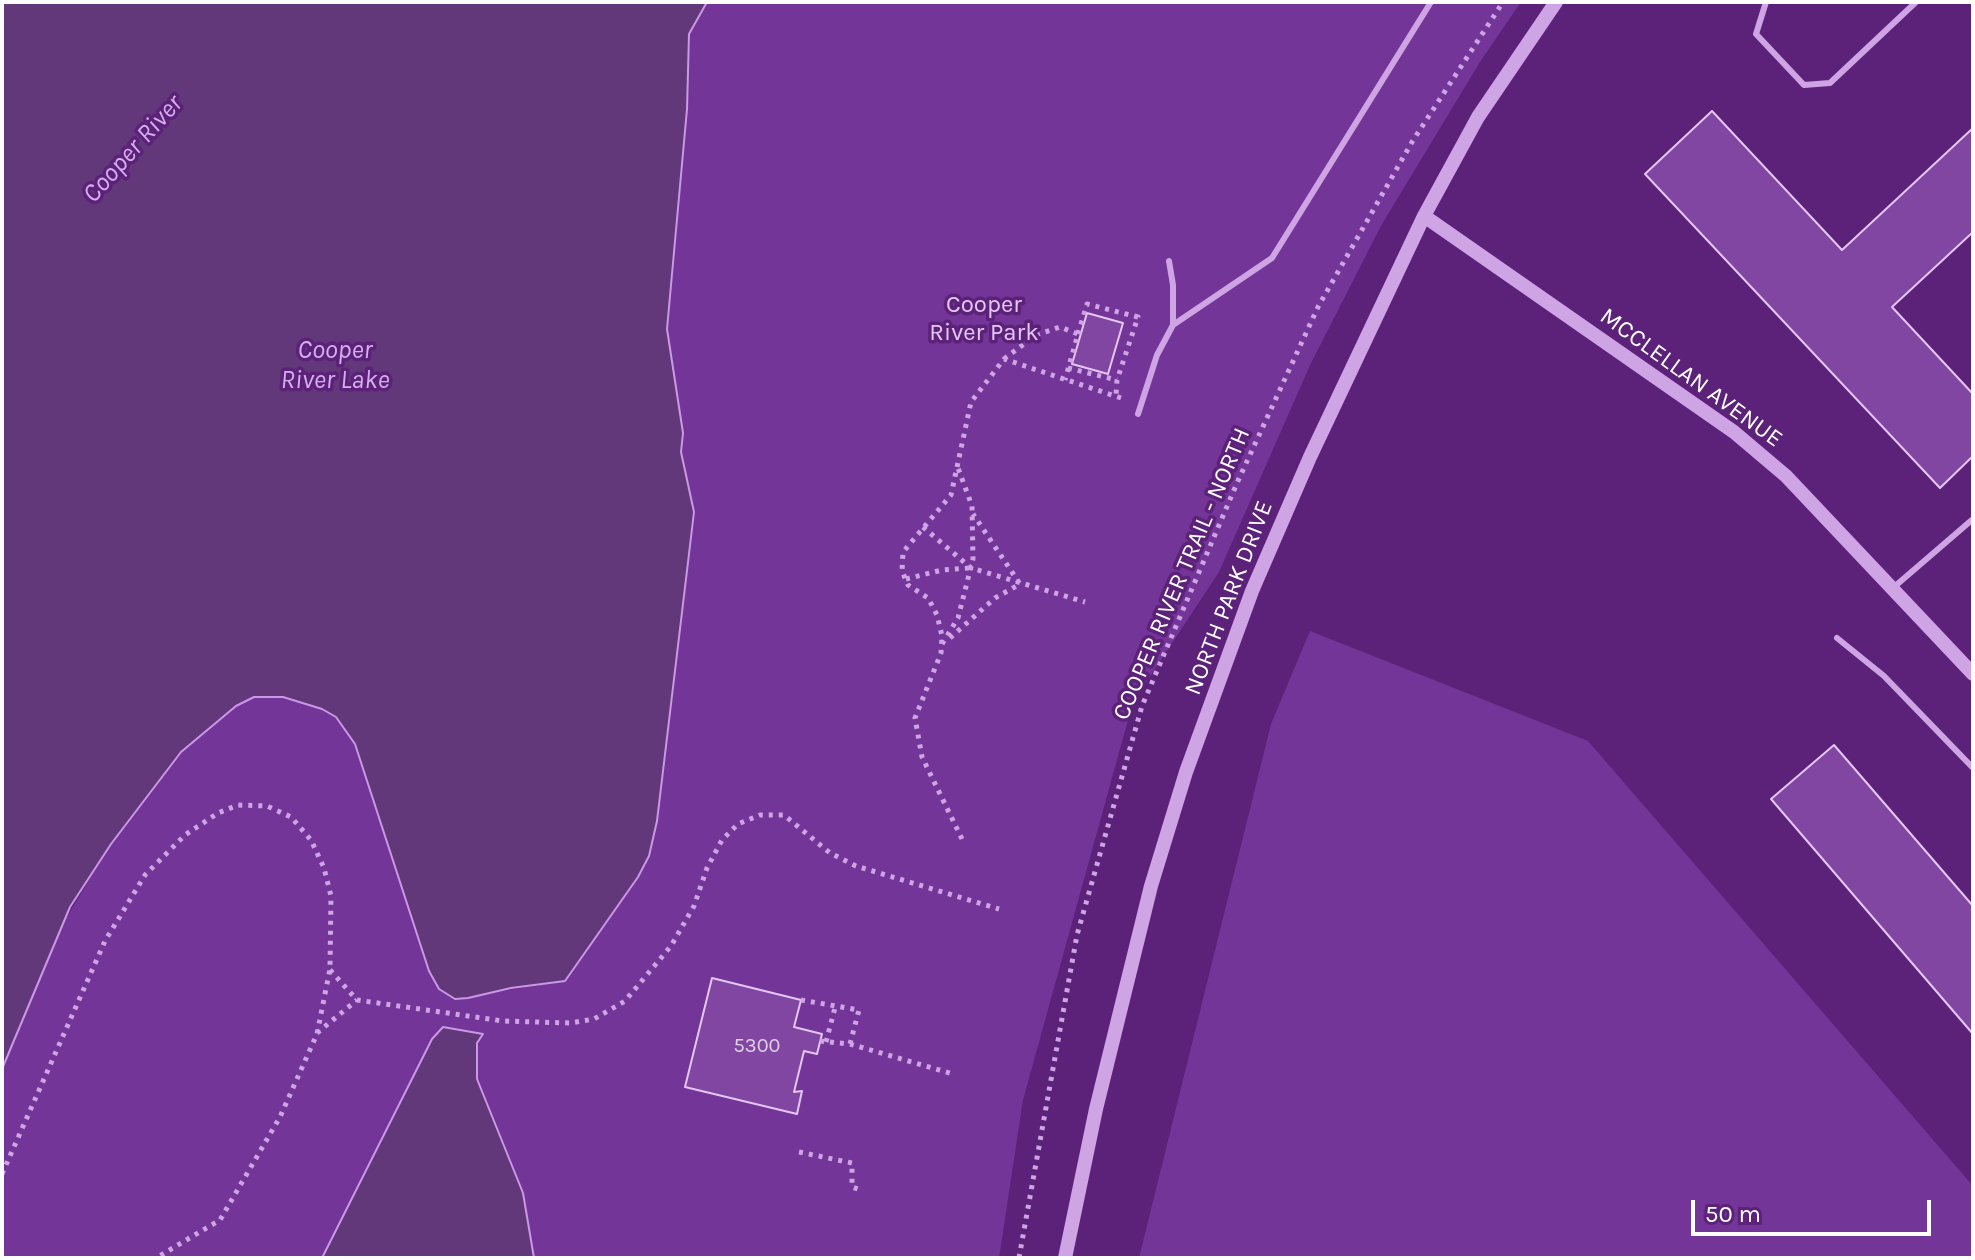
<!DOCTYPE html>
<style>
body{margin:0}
#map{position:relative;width:1975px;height:1260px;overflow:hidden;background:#5c227a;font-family:Karla,sans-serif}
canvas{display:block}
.frame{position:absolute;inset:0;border:4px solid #fff;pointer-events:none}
.scale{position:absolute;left:1691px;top:1200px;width:240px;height:36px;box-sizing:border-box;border:4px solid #fff;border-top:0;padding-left:10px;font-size:24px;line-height:28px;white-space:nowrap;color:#fff;-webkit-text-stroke:6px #5c227a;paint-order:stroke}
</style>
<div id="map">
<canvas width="1975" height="1260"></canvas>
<div class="frame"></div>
<div class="scale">50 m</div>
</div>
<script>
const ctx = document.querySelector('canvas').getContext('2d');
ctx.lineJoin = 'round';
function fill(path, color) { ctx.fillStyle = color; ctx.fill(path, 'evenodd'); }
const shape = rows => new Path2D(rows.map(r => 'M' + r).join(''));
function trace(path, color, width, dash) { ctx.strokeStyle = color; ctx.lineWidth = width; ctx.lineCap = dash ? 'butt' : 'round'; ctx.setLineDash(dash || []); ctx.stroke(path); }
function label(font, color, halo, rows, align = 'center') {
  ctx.font = font + ' Karla,sans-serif'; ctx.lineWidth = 7; ctx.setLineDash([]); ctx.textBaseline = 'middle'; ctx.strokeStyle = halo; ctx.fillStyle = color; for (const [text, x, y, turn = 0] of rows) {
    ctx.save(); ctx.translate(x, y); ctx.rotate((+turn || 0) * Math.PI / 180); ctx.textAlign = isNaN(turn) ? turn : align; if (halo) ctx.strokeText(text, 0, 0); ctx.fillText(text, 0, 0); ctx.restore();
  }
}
const green = shape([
 [707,2,1521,2,1480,62,1382,224,1311,363,1219,572,1133,702,1023,1100,999,1258,534,1258,523,1193,477,1079,477,1043,483,1034,443,1027,432,1039,322,1258,2,1258,2,1069,65,920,111,844,181,752,236,706,254,697,283,697,322,709,336,717,344,728,355,745,392,855,455,999,565,981,638,877,657,821,694,512,681,452,683,433,667,329,687,109,689,33],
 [1310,631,1588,741,1973,1186,1973,1258,1139,1258,1271,724]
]);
const water = shape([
 [2,2,707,2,689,34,687,109,667,329,683,433,681,452,694,512,657,821,649,856,638,877,565,981,511,988,468,998,455,999,439,989,429,971,355,744,336,717,322,709,283,697,254,697,236,706,181,752,111,844,70,907,2,1069,2,2],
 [443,1027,483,1034,477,1043,477,1079,523,1193,534,1258,322,1258,432,1039,443,1027]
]);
const building = shape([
 [1712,111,1842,250,1973,128,1973,232,1892,307,1973,394,1973,456,1940,488,1645,174,1712,111],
 [1087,313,1123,323,1108,374,1072,364,1087,313],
 [1834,745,1973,906,1973,1034,1771,799,1834,745],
 [712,978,801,1000,794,1027,822,1034,817,1054,804,1051,794,1092,802,1091,797,1114,685,1087,712,978]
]);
const path = shape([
 [1078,334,1087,304,1138,317,1117,380,1116,395],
 [1004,359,1036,335,1060,327,1078,334,1065,380],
 [1068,368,1117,380],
 [923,527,971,568,1085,602],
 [906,579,942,570,970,568],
 [950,638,995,598,1020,584,973,514],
 [942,644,958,618,973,559,972,506,958,468],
 [962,839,922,757,915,718,941,653,942,636,937,615,928,598,908,585,902,571,903,552,951,495,971,402,1004,359,1124,399],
 [330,970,357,1000,503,1021,570,1023,594,1019,625,1001,671,946,694,906,707,868,722,840,738,824,760,815,784,815,830,853,856,866,999,909],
 [801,1000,859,1010,850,1044],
 [317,1033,357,1000],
 [820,1041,850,1044,953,1074],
 [826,1042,836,1004],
 [799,1152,852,1163,852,1187,861,1190],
 [2,1174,105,941,145,875,185,835,218,813,238,805,267,806,291,817,311,840,324,868,331,896,330,969,317,1034,280,1117,220,1220,156,1258],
 [1019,1258,1077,935,1142,706,1237,483,1318,307,1412,142,1503,2]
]);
const service = shape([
 [1766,2,1756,34,1804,85,1830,83,1916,2],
 [1169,261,1173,285,1173,325],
 [1138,414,1157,355,1173,325,1272,258,1431,2],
 [1894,587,1973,519],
 [1837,638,1884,676,1973,768]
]);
const tertiary = shape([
 [1424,216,1734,432,1786,476,1973,674],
 [1065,1258,1096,1109,1151,886,1186,772,1252,591,1310,457,1424,216,1478,117,1556,2]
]);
const numberNames = [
 ["5300",757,1046]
];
const parkNames = [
 ["Cooper",984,305],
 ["River Park",984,333]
];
const streetNames = [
 ["MCCLELLAN AVENUE",1691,378,36],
 ["COOPER RIVER TRAIL - NORTH",1182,574,-67],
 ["NORTH PARK DRIVE",1229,598,-69]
];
const waterNames = [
 ["Cooper River",133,149,-48],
 ["Cooper",335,351],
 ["River Lake",335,381]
];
fill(green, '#743598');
fill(water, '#63387a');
trace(water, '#c998e6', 2);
fill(building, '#8146a1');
trace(building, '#e4c7f4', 2);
trace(path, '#cea4e5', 5, [4, 6]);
trace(service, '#cea4e5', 6);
trace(tertiary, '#cea4e5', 14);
label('20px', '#e0d1e8', null, numberNames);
label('24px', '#e4c7f4', '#5c227a', parkNames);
label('24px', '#fff', '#5c227a', streetNames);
label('italic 26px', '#d6afed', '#5c227a', waterNames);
</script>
